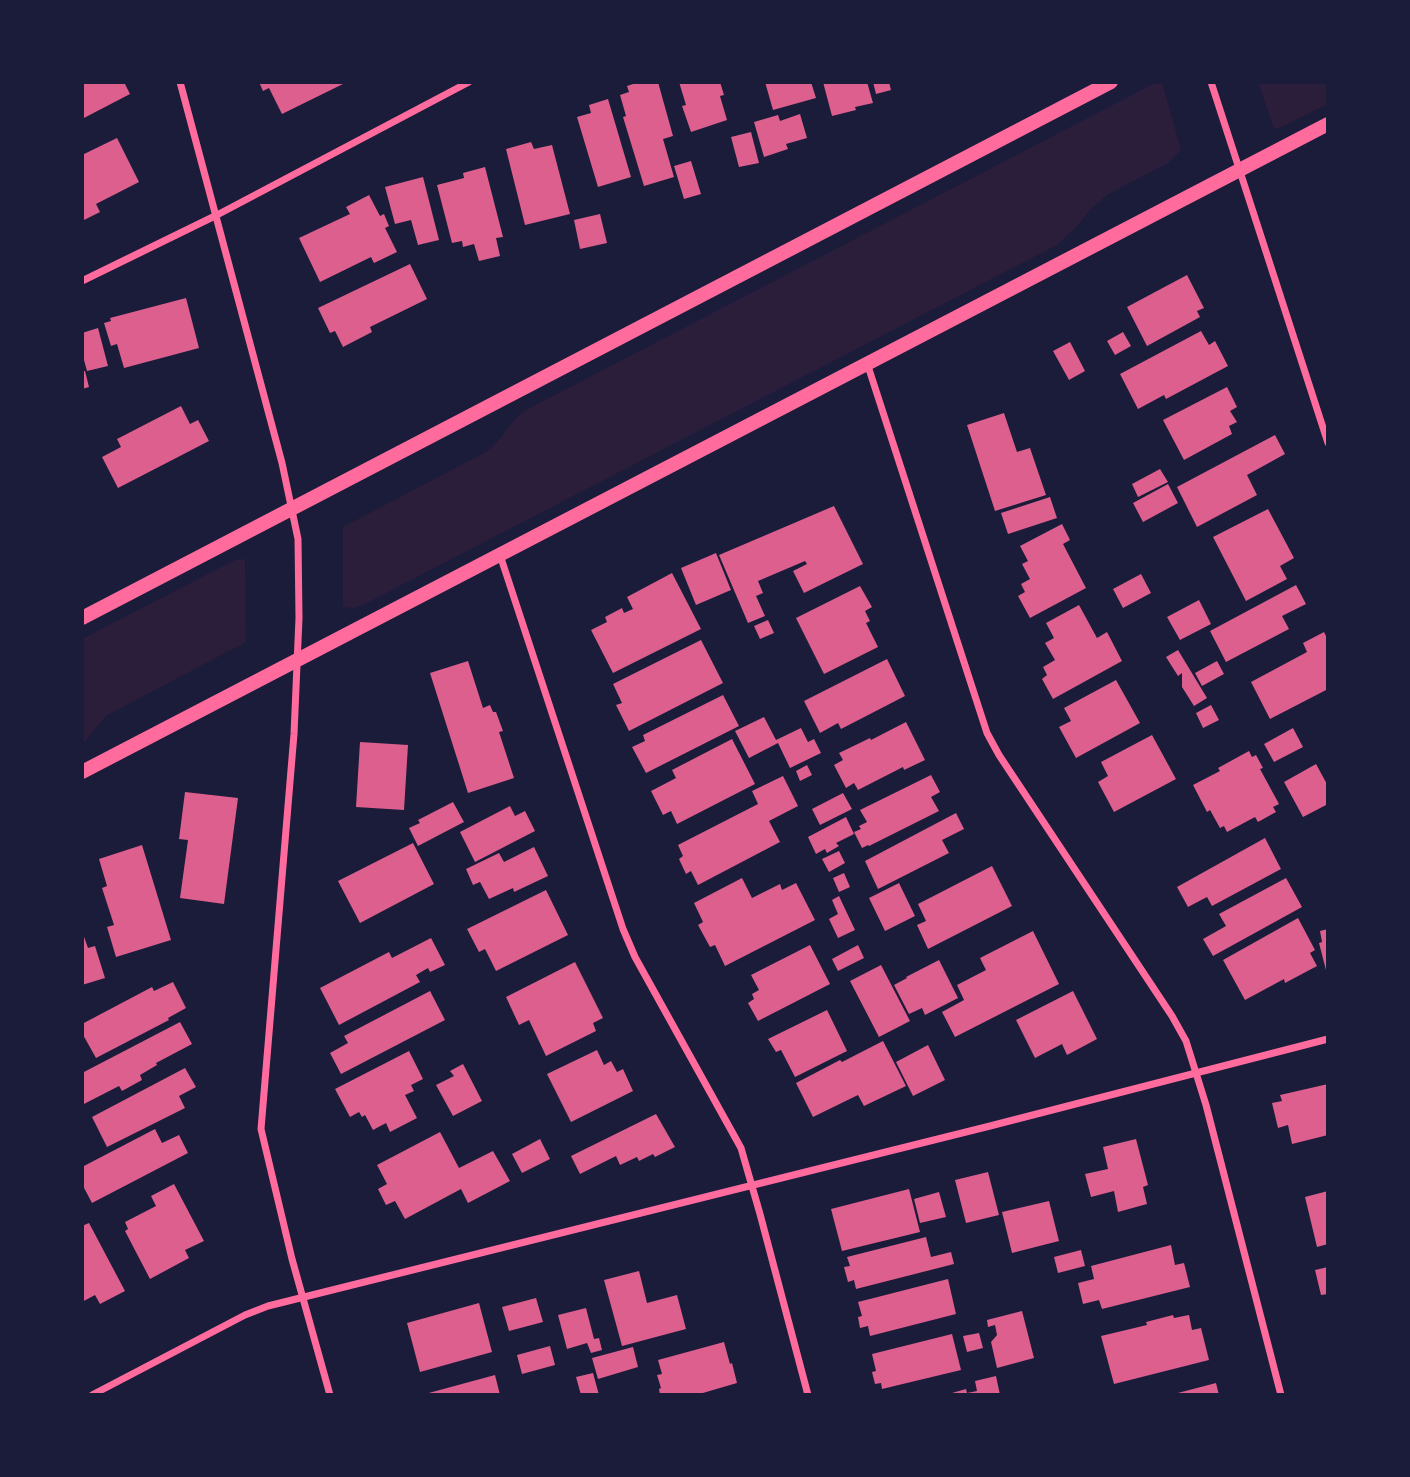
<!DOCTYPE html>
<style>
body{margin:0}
#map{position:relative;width:1410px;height:1477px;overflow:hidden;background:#1b1b3a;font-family:Arial,sans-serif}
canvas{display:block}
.frame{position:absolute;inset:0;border:84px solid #1b1b3a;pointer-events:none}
</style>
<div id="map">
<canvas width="1410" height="1477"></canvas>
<div class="frame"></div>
</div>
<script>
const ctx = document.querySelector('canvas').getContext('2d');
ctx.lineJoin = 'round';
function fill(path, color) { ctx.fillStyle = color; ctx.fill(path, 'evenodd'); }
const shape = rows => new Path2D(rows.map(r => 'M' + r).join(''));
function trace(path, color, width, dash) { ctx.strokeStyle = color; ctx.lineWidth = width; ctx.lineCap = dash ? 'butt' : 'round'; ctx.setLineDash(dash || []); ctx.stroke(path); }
const green = shape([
 [1162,82,1181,150,1168,163,1107,195,1091,209,1076,227,1057,245,361,606,353,608,343,607,343,527,486,452,500,439,515,419,524,411,1155,83],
 [1258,82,1328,82,1328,104,1280,128,1274,129],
 [245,559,246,642,106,716,82,745,82,639,235,560]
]);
const building = shape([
 [82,82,124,82,130,94,82,119],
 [259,82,347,82,282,114,269,88,263,91],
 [639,82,658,82,673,136,663,139,674,177,644,186,623,117,626,116,620,95,629,92,627,86],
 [679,82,720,82,724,95,720,96,727,120,691,132,682,106,686,105],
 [765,82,811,82,816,98,773,110],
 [823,82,867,82,873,103,855,107,856,110,832,116],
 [873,82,889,82,891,90,876,94],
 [608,99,631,177,598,187,577,117,591,113,589,105],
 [800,114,807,138,786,144,788,149,764,157,754,122,778,115,780,121],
 [751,132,759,163,739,167,731,137],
 [117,138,139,182,96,204,100,212,82,221,82,155],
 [531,142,534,149,552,145,570,214,525,225,506,149],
 [691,161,701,194,684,199,674,166],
 [485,167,503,237,496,238,500,256,479,261,474,244,463,247,462,241,452,243,437,185,464,178,463,173],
 [423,177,439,240,418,245,411,220,395,224,385,187],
 [369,195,380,216,384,214,389,226,385,228,397,252,374,263,371,257,320,282,299,238,350,214,346,207],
 [600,214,607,243,580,249,574,220],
 [410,264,427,299,370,327,372,332,343,347,335,331,330,333,318,308],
 [1187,275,1204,308,1197,311,1200,317,1147,346,1127,307],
 [186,298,199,348,124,368,117,344,111,346,104,323,111,321,110,318],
 [98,328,108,366,87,371,82,353,82,333],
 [1201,331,1209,345,1215,341,1228,366,1166,399,1164,395,1138,409,1120,374],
 [1123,332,1131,346,1115,355,1107,341],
 [1070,342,1085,371,1069,380,1053,351],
 [82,371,85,371,89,387,82,389],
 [1227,387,1237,407,1230,411,1237,422,1229,426,1232,434,1184,460,1163,420],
 [181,406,190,424,198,420,209,441,118,488,102,457,121,447,117,439],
 [1004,413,1017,452,1030,448,1046,495,995,511,967,425],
 [1275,435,1285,454,1247,475,1257,495,1197,527,1177,487],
 [1160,469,1168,482,1138,497,1132,484],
 [1168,484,1178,503,1143,522,1133,503],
 [1050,497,1057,518,1008,534,1001,513],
 [834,506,863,564,804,593,793,571,807,564,805,561,758,581,763,593,756,596,765,616,748,623,719,555],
 [1268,509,1294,558,1280,566,1287,579,1246,601,1213,537],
 [1062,524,1070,540,1063,544,1086,588,1030,618,1018,596,1025,592,1021,584,1030,579,1022,564,1028,561,1020,546],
 [716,553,731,590,696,605,681,568],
 [672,573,701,629,613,673,591,630,607,622,605,617,622,608,624,613,633,609,627,597],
 [1141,574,1151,593,1123,608,1113,589],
 [1296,585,1306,604,1282,616,1289,629,1226,662,1210,631],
 [860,586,872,607,865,611,870,621,866,623,878,647,824,674,796,618],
 [1199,600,1211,624,1180,640,1167,617],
 [1079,605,1097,638,1107,632,1122,661,1053,699,1042,679,1047,675,1043,667,1055,660,1045,643,1054,638,1046,623],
 [768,620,774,633,760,639,754,626],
 [1324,632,1328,640,1328,689,1270,719,1251,682,1307,652,1303,643],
 [701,640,723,683,629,731,616,705,622,703,613,684],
 [1178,650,1207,698,1194,706,1182,687,1182,673,1178,676,1166,657],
 [887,659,905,696,841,729,838,723,820,733,804,701],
 [468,661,483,708,490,705,493,712,496,712,503,731,499,732,514,778,468,793,430,673],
 [1217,661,1224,674,1202,686,1195,673],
 [1116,680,1140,723,1076,758,1059,727,1071,721,1064,708],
 [723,695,739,726,646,773,632,747,645,741,643,735],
 [1211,705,1219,720,1203,728,1196,713],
 [764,717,776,740,801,728,808,742,814,739,821,753,790,768,778,743,749,758,735,731],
 [906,722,925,760,904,770,903,767,858,790,854,783,846,788,834,765,843,760,839,753,870,738,871,740],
 [1293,728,1303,747,1274,762,1264,744],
 [1152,735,1176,779,1114,812,1098,782,1108,776,1101,762],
 [732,739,755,784,677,824,671,811,663,815,651,791,676,778,672,770],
 [360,742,408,745,404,810,356,807],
 [1249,751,1252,757,1256,755,1263,768,1260,769,1279,804,1273,807,1276,812,1258,822,1255,817,1227,832,1224,826,1220,828,1210,810,1207,812,1193,785,1220,771,1218,768],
 [1316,764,1328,786,1328,804,1303,817,1284,782],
 [807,765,812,775,800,781,796,771],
 [931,775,940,792,931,797,939,811,869,846,868,845,862,848,854,832,861,829,859,826,867,822,860,810],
 [783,776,798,806,769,821,780,842,698,885,691,871,686,874,679,859,683,856,678,845,758,804,752,791],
 [185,792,238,798,224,904,180,898,188,840,179,839],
 [843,793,852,809,820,825,812,809],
 [453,802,464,822,418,846,409,828,420,823,418,820],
 [510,806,515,816,525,811,535,831,475,862,460,832],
 [956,813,964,829,942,840,949,853,878,889,865,861],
 [846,817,854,834,836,843,839,846,827,853,825,849,816,854,808,837],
 [1265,838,1281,869,1212,906,1207,897,1188,907,1177,887],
 [413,843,434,884,360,923,338,881],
 [142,845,171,940,116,957,107,927,114,925,102,888,107,886,99,859],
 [534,847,548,876,514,892,513,888,489,899,480,882,473,885,466,869,499,853,504,862],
 [839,851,845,863,829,872,822,859],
 [992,866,1012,906,928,949,917,925,926,921,918,904],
 [844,873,850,887,839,892,833,878],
 [742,878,752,898,780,884,782,890,796,883,815,920,725,966,715,945,710,947,698,925,703,922,694,903],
 [1286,878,1302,907,1213,956,1203,939,1226,926,1219,914],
 [899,883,915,916,885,931,869,898],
 [546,890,568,935,496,971,485,949,479,952,467,929],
 [839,896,855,930,838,938,829,919,838,914,832,900],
 [1298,918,1315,950,1310,953,1317,966,1285,983,1284,979,1245,1000,1223,960],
 [1328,929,1328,974,1327,974,1319,943,1322,942,1320,931],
 [82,931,88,948,95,946,105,978,82,985],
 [1033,931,1059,984,955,1037,942,1012,964,1000,957,985,986,970,980,958],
 [431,938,445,965,430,972,428,968,416,975,420,982,339,1025,320,988,389,952,392,958],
 [810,945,830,984,758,1021,748,1003,754,999,752,994,759,990,751,975],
 [858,945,864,958,838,971,832,959],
 [939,960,958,998,925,1015,922,1008,909,1014,894,985,907,978,906,977],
 [575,962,603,1018,593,1023,596,1031,546,1056,529,1020,519,1025,506,997],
 [881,965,910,1021,879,1037,850,981],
 [173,982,186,1008,168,1018,169,1020,96,1058,82,1033,82,1024,152,987,154,991],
 [430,991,445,1020,341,1074,330,1053,348,1043,344,1036],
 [1073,991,1097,1039,1067,1055,1062,1044,1035,1058,1016,1020],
 [827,1010,847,1051,795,1077,781,1050,776,1052,768,1039],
 [180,1022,192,1044,156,1063,157,1065,140,1075,142,1080,122,1091,119,1086,82,1105,82,1073],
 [883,1041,906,1086,864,1106,858,1095,813,1117,796,1083,840,1060,842,1062],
 [928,1045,945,1080,913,1096,896,1062],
 [597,1050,604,1065,611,1061,617,1072,623,1069,633,1091,571,1122,547,1074],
 [409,1051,423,1079,411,1085,414,1091,405,1095,417,1118,390,1132,386,1123,373,1130,365,1115,362,1117,359,1112,350,1117,335,1089],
 [463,1064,482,1101,453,1116,436,1085,454,1076,450,1071],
 [185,1068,196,1087,179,1096,185,1108,107,1147,92,1117],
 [1328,1084,1328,1135,1292,1144,1288,1125,1278,1128,1272,1103,1282,1101,1280,1095],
 [656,1114,675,1147,655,1157,653,1154,639,1161,637,1157,620,1165,616,1156,580,1174,571,1156],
 [155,1129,162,1143,179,1135,188,1153,92,1203,82,1184,82,1167],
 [440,1132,459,1168,493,1151,510,1181,468,1203,461,1189,405,1219,395,1201,386,1205,378,1189,387,1184,377,1165],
 [540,1139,550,1159,522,1173,512,1154],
 [1136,1139,1148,1185,1143,1187,1147,1204,1118,1212,1114,1191,1091,1197,1085,1174,1108,1169,1103,1147],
 [988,1172,999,1215,966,1223,955,1180],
 [174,1184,204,1241,185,1250,189,1258,150,1279,125,1231,128,1229,125,1222,156,1206,151,1196],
 [909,1189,920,1232,842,1251,831,1209],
 [1328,1191,1328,1244,1317,1247,1305,1197],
 [939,1192,946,1217,920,1223,914,1199],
 [1049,1201,1059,1241,1012,1253,1002,1212],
 [89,1223,125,1291,100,1304,95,1295,82,1302,82,1226],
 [926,1237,931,1257,951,1252,954,1264,856,1289,854,1280,848,1282,844,1267,850,1266,847,1257],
 [1171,1245,1175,1265,1184,1263,1190,1287,1102,1309,1099,1300,1083,1304,1078,1283,1094,1279,1091,1266],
 [1081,1250,1085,1266,1058,1273,1054,1257],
 [1328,1267,1328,1294,1321,1295,1315,1270],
 [639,1271,647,1303,677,1295,686,1329,622,1346,604,1280],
 [948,1279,956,1314,870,1336,868,1326,860,1328,858,1317,862,1316,858,1302],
 [536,1298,543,1322,509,1331,502,1307],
 [479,1303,492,1352,420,1372,407,1323],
 [586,1308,594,1339,599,1338,602,1350,591,1353,587,1343,567,1349,558,1315],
 [1022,1311,1034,1358,997,1368,991,1342,997,1335,995,1325,988,1327,987,1320],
 [1173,1315,1174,1318,1189,1315,1192,1330,1201,1328,1209,1360,1114,1384,1101,1336,1147,1325,1146,1322],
 [979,1333,983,1348,967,1352,963,1336],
 [952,1334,961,1370,882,1389,881,1383,875,1384,872,1372,876,1371,872,1354],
 [724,1342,730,1364,732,1363,737,1383,696,1395,660,1395,659,1389,661,1388,657,1375,662,1374,658,1360],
 [550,1346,555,1365,522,1374,517,1355],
 [633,1347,638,1367,598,1379,592,1358],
 [593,1373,599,1395,581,1395,576,1377],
 [495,1375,500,1395,425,1395,425,1394],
 [996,1376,1000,1395,945,1395,966,1389,967,1393,977,1391,975,1381],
 [1216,1383,1219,1395,1174,1395,1174,1394]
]);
const minor = shape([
 [180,82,282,463,298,539,299,618,294,734,261,1129,292,1259,330,1395],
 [1211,82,1328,443],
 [82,281,217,215,469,82],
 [867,363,987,733,999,755,1172,1016,1186,1041,1206,1105,1281,1395],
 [500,555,623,929,635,957,741,1148,760,1214,808,1395],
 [92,1395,245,1315,268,1306,990,1126,1328,1039]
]);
const secondary = shape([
 [82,618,1111,82],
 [82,772,1328,124]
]);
fill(green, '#2a1e3b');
fill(building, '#dd5f8e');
trace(minor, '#ff6b9d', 7);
trace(secondary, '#ff6b9d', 14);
</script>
